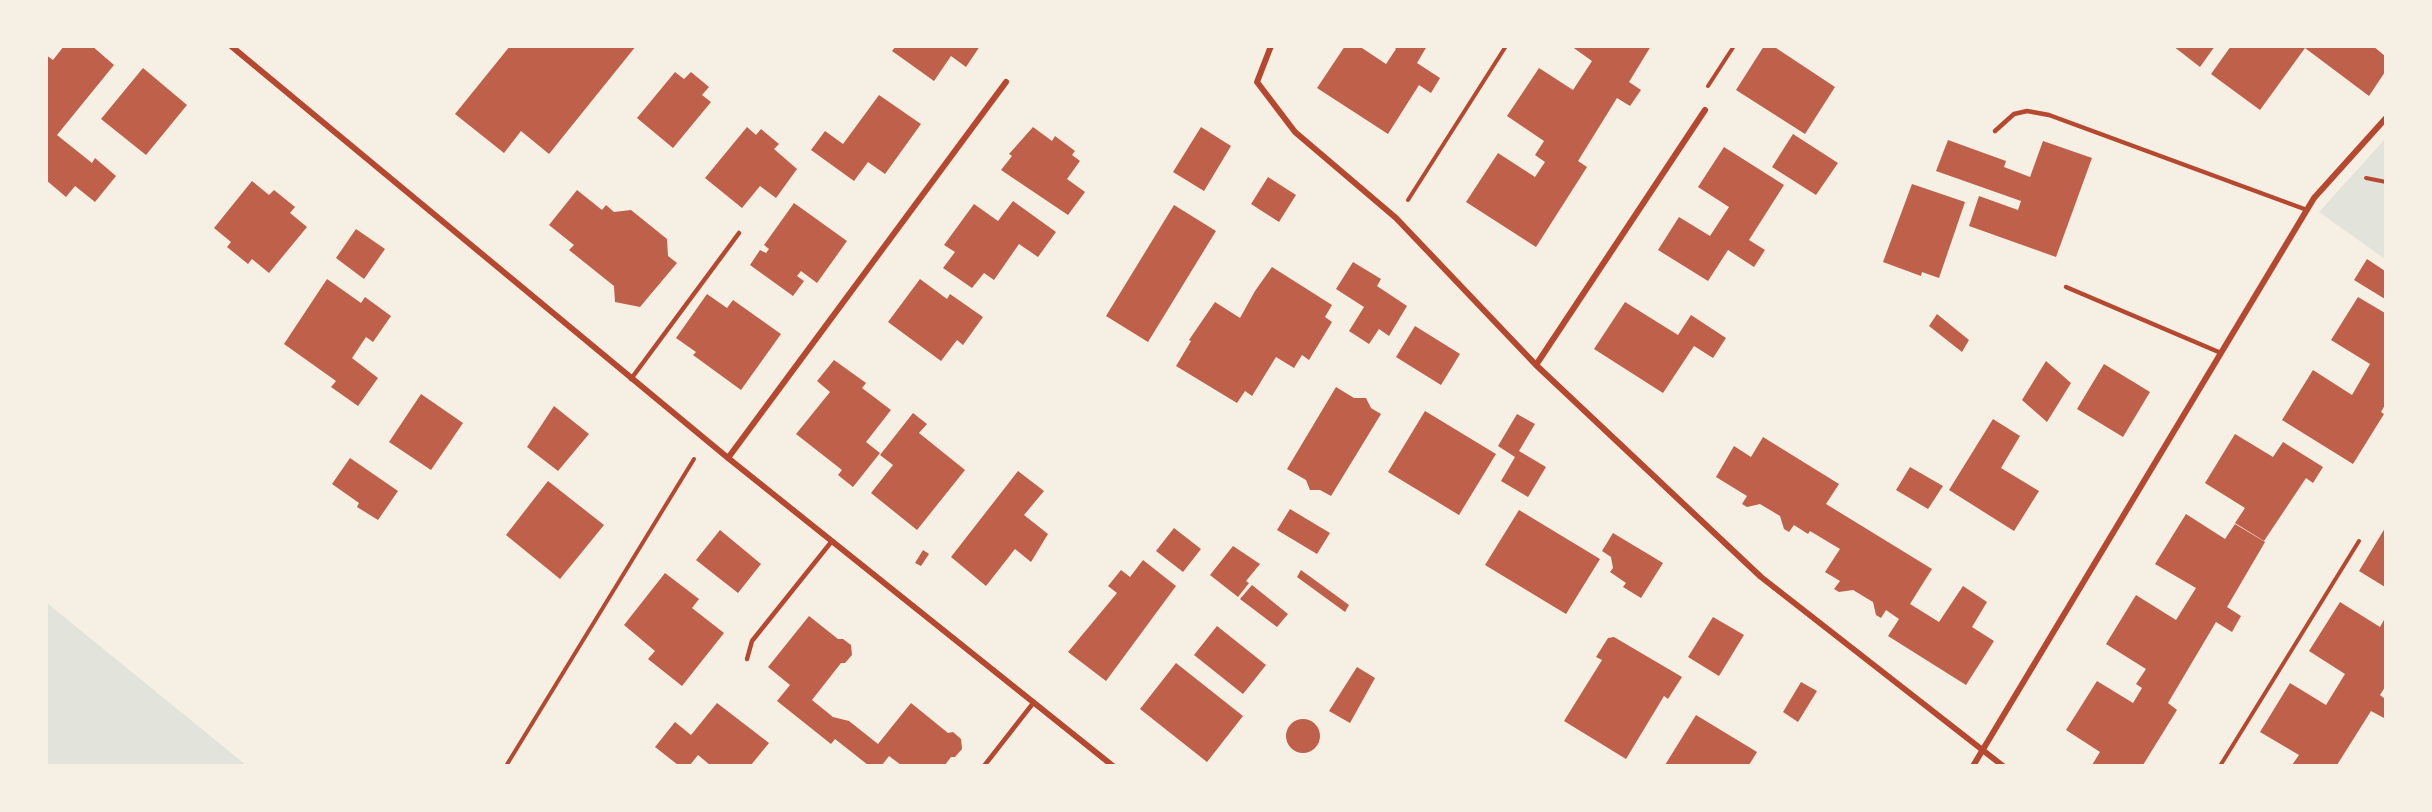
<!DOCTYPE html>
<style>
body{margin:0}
#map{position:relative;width:2432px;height:812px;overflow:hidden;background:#f6efe4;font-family:Ubuntu,sans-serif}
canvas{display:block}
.frame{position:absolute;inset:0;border:48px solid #f6efe4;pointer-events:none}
</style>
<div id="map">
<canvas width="2432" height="812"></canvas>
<div class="frame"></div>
</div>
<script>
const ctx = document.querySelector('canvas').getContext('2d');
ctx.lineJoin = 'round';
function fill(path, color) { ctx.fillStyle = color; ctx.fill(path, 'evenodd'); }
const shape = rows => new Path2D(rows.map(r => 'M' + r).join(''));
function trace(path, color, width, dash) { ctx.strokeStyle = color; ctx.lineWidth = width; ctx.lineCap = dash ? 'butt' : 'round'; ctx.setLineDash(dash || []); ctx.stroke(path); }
const green = shape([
 [2385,139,2385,259,2319,212],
 [46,603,47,603,246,765,47,764]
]);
const building = shape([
 [64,46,92,46,114,65,57,135,92,163,95,158,116,176,95,202,75,186,66,197,46,180,46,55,53,60],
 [510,46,636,46,549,154,521,131,504,153,455,114],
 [896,46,980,46,966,67,951,56,934,81,892,51],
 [1345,46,1359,46,1386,64,1396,49,1393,46,1427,46,1417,63,1440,78,1431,93,1419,85,1388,134,1317,88],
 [1571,46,1651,46,1629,82,1641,90,1630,106,1617,98,1578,161,1587,167,1536,247,1466,202,1498,153,1535,177,1545,162,1535,155,1544,141,1507,116,1539,68,1573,90,1592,61],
 [1764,46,1773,46,1835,87,1805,134,1736,90],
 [2173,46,2215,46,2200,67],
 [2231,46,2373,46,2385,56,2385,72,2369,96,2305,48,2260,110,2211,74],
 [143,68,187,105,146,155,101,119],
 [675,72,684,79,691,72,709,87,702,95,711,102,673,148,637,118],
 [879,95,921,124,885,174,868,162,854,181,811,150,825,131,843,144],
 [747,127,756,135,761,129,779,144,774,149,797,169,776,198,760,186,742,208,705,178],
 [1033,127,1052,141,1055,136,1075,151,1072,155,1080,161,1067,179,1085,192,1068,215,1001,170,1012,156,1009,154],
 [1201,127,1231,146,1204,191,1173,172],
 [1793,134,1838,163,1816,195,1772,167],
 [1948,140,2006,161,2004,167,2030,177,2043,141,2092,158,2056,257,1969,226,1979,196,2018,210,2021,201,1936,171],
 [1724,147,1784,185,1749,240,1765,250,1754,267,1728,250,1708,281,1658,250,1679,217,1710,236,1729,207,1698,187],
 [1268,177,1296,195,1279,222,1251,204],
 [252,181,269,195,274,190,295,207,290,213,307,227,269,273,252,259,248,264,227,247,231,242,214,228],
 [1912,184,1965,202,1939,278,1922,272,1921,276,1883,262],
 [577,190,602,210,606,205,614,212,631,210,667,239,668,256,677,263,640,307,615,302,614,286,569,250,574,245,549,225],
 [1013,201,1056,232,1038,257,1019,244,994,280,984,273,972,288,943,268,955,252,944,245,974,204,998,221],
 [794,203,847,241,817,283,801,271,797,276,804,281,793,296,750,265,760,250,766,253,769,249,764,245],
 [1174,205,1216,231,1148,342,1106,316],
 [356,229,385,249,364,279,336,258],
 [2367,259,2385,271,2385,299,2354,280],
 [1353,262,1381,279,1377,286,1407,306,1389,336,1379,329,1369,344,1349,331,1364,307,1336,289],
 [1272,267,1332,305,1325,317,1332,322,1309,360,1302,355,1294,368,1276,357,1252,396,1245,391,1237,403,1176,366,1191,341,1189,340,1215,302,1240,318,1255,291],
 [327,279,361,303,365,297,391,316,373,342,366,337,352,358,378,378,358,406,331,387,336,381,284,344],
 [920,279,947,299,950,294,983,317,963,345,957,340,941,361,888,322],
 [707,294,727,308,733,300,781,334,741,390,693,355,696,352,676,338],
 [2358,297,2385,313,2385,405,2381,412,2384,414,2353,464,2282,420,2313,370,2352,395,2370,364,2331,340],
 [1625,302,1678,335,1691,315,1726,338,1713,358,1694,346,1663,393,1594,349],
 [1937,314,1969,340,1962,352,1929,326],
 [1415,326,1460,354,1441,385,1396,357],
 [834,360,866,383,862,388,891,410,866,442,880,453,853,487,838,475,842,470,796,434,830,392,817,381],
 [2046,361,2071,383,2047,422,2022,400],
 [2104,364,2150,392,2123,437,2077,409],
 [1336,387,1354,398,1366,398,1371,408,1381,414,1331,496,1320,490,1310,490,1306,480,1287,469],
 [421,394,463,423,431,470,389,442],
 [554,406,589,434,558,471,527,447],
 [1425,411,1496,454,1459,515,1388,472],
 [913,413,927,424,919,433,965,470,917,530,871,493,893,465,880,455],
 [1517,414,1535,424,1519,451,1546,467,1528,497,1501,481,1515,457,1498,446],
 [1993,419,2020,436,2001,468,2039,491,2014,531,1949,490],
 [2235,434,2273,457,2283,442,2323,467,2313,483,2306,478,2264,541,2235,523,2245,508,2205,483],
 [1763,437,1839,484,1826,504,1932,569,1910,604,1939,622,1963,586,1987,602,1972,627,1994,641,1966,685,1888,636,1899,619,1886,610,1881,618,1876,615,1873,602,1853,590,1839,592,1834,589,1840,581,1825,572,1840,549,1810,531,1808,534,1794,525,1789,532,1784,529,1780,516,1760,504,1747,507,1742,504,1747,496,1716,477,1734,446,1751,457],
 [350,458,398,491,378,520,357,507,359,503,332,484],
 [1910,467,1943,486,1928,509,1896,490],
 [1018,471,1044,491,1024,515,1048,534,1031,562,1015,549,986,586,951,557],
 [548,481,604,525,560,579,506,535],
 [1290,509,1330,533,1317,554,1277,530],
 [1519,510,1600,559,1566,614,1485,565],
 [2186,514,2225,539,2235,524,2265,542,2227,607,2241,616,2232,632,2216,622,2168,703,2177,710,2143,765,2092,765,2100,752,2066,730,2097,681,2133,703,2142,688,2136,684,2146,669,2106,644,2136,595,2176,620,2196,588,2155,564],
 [1174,528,1201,549,1183,572,1156,551],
 [2385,528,2385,587,2359,571],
 [720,530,761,564,738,593,696,560],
 [1613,533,1663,563,1641,598,1623,587,1626,583,1610,572,1613,568,1611,557,1602,551],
 [1233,546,1260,564,1246,581,1249,583,1238,597,1210,575],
 [923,550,929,554,921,566,915,563],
 [1143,560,1176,586,1106,681,1068,652,1117,593,1108,586,1121,570,1130,577],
 [1301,570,1349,605,1345,612,1297,577],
 [665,573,699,599,692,608,724,633,682,686,648,659,655,651,624,625],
 [1252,585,1288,614,1277,627,1240,599],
 [2340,602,2380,627,2385,618,2385,687,2380,695,2385,699,2385,715,2384,718,2371,711,2337,765,2292,765,2299,755,2260,732,2290,683,2326,705,2345,674,2309,651],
 [809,616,838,639,843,639,851,645,852,655,845,663,841,663,812,700,833,717,849,721,878,744,911,703,948,733,953,732,961,739,962,749,955,757,951,757,945,765,901,765,889,756,882,765,868,765,835,739,831,744,777,701,790,685,768,667],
 [1713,617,1744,635,1719,676,1688,657],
 [1217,626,1266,665,1243,694,1194,655],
 [1614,637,1682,677,1668,699,1664,696,1626,759,1564,721,1602,660,1596,657,1608,638],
 [1176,663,1243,716,1207,762,1140,709],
 [1357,667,1375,678,1350,723,1329,711],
 [1801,682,1817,691,1798,722,1783,712],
 [717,703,769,743,751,765,710,765,698,755,690,765,678,765,655,747,675,722,691,735],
 [1696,715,1757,752,1749,765,1665,765],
 '1286 736a17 17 0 1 1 34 0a17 17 0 1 1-34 0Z'
]);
const path = shape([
 [1708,86,1734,46],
 [2366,178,2386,182],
 [1408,200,1506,46],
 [506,766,694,459],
 [2220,766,2359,541]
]);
const service = shape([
 [1995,131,2014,114,2027,111,2049,115,2307,210],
 [2066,287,2221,353],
 [631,379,739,233],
 [747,659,752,641,832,541],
 [984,766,1034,702]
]);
const minor = shape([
 [231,46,728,458,1113,766],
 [1271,46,1257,82,1295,132,1396,218,1536,365,1705,110],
 [1536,365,1761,577,2003,766],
 [728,458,1006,82],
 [1973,766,2314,198,2386,118]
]);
fill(green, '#e2e4dc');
fill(building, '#bf614a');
trace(path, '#b5482f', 4);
trace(service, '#b5482f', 4.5);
trace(minor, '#b5482f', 6);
</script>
